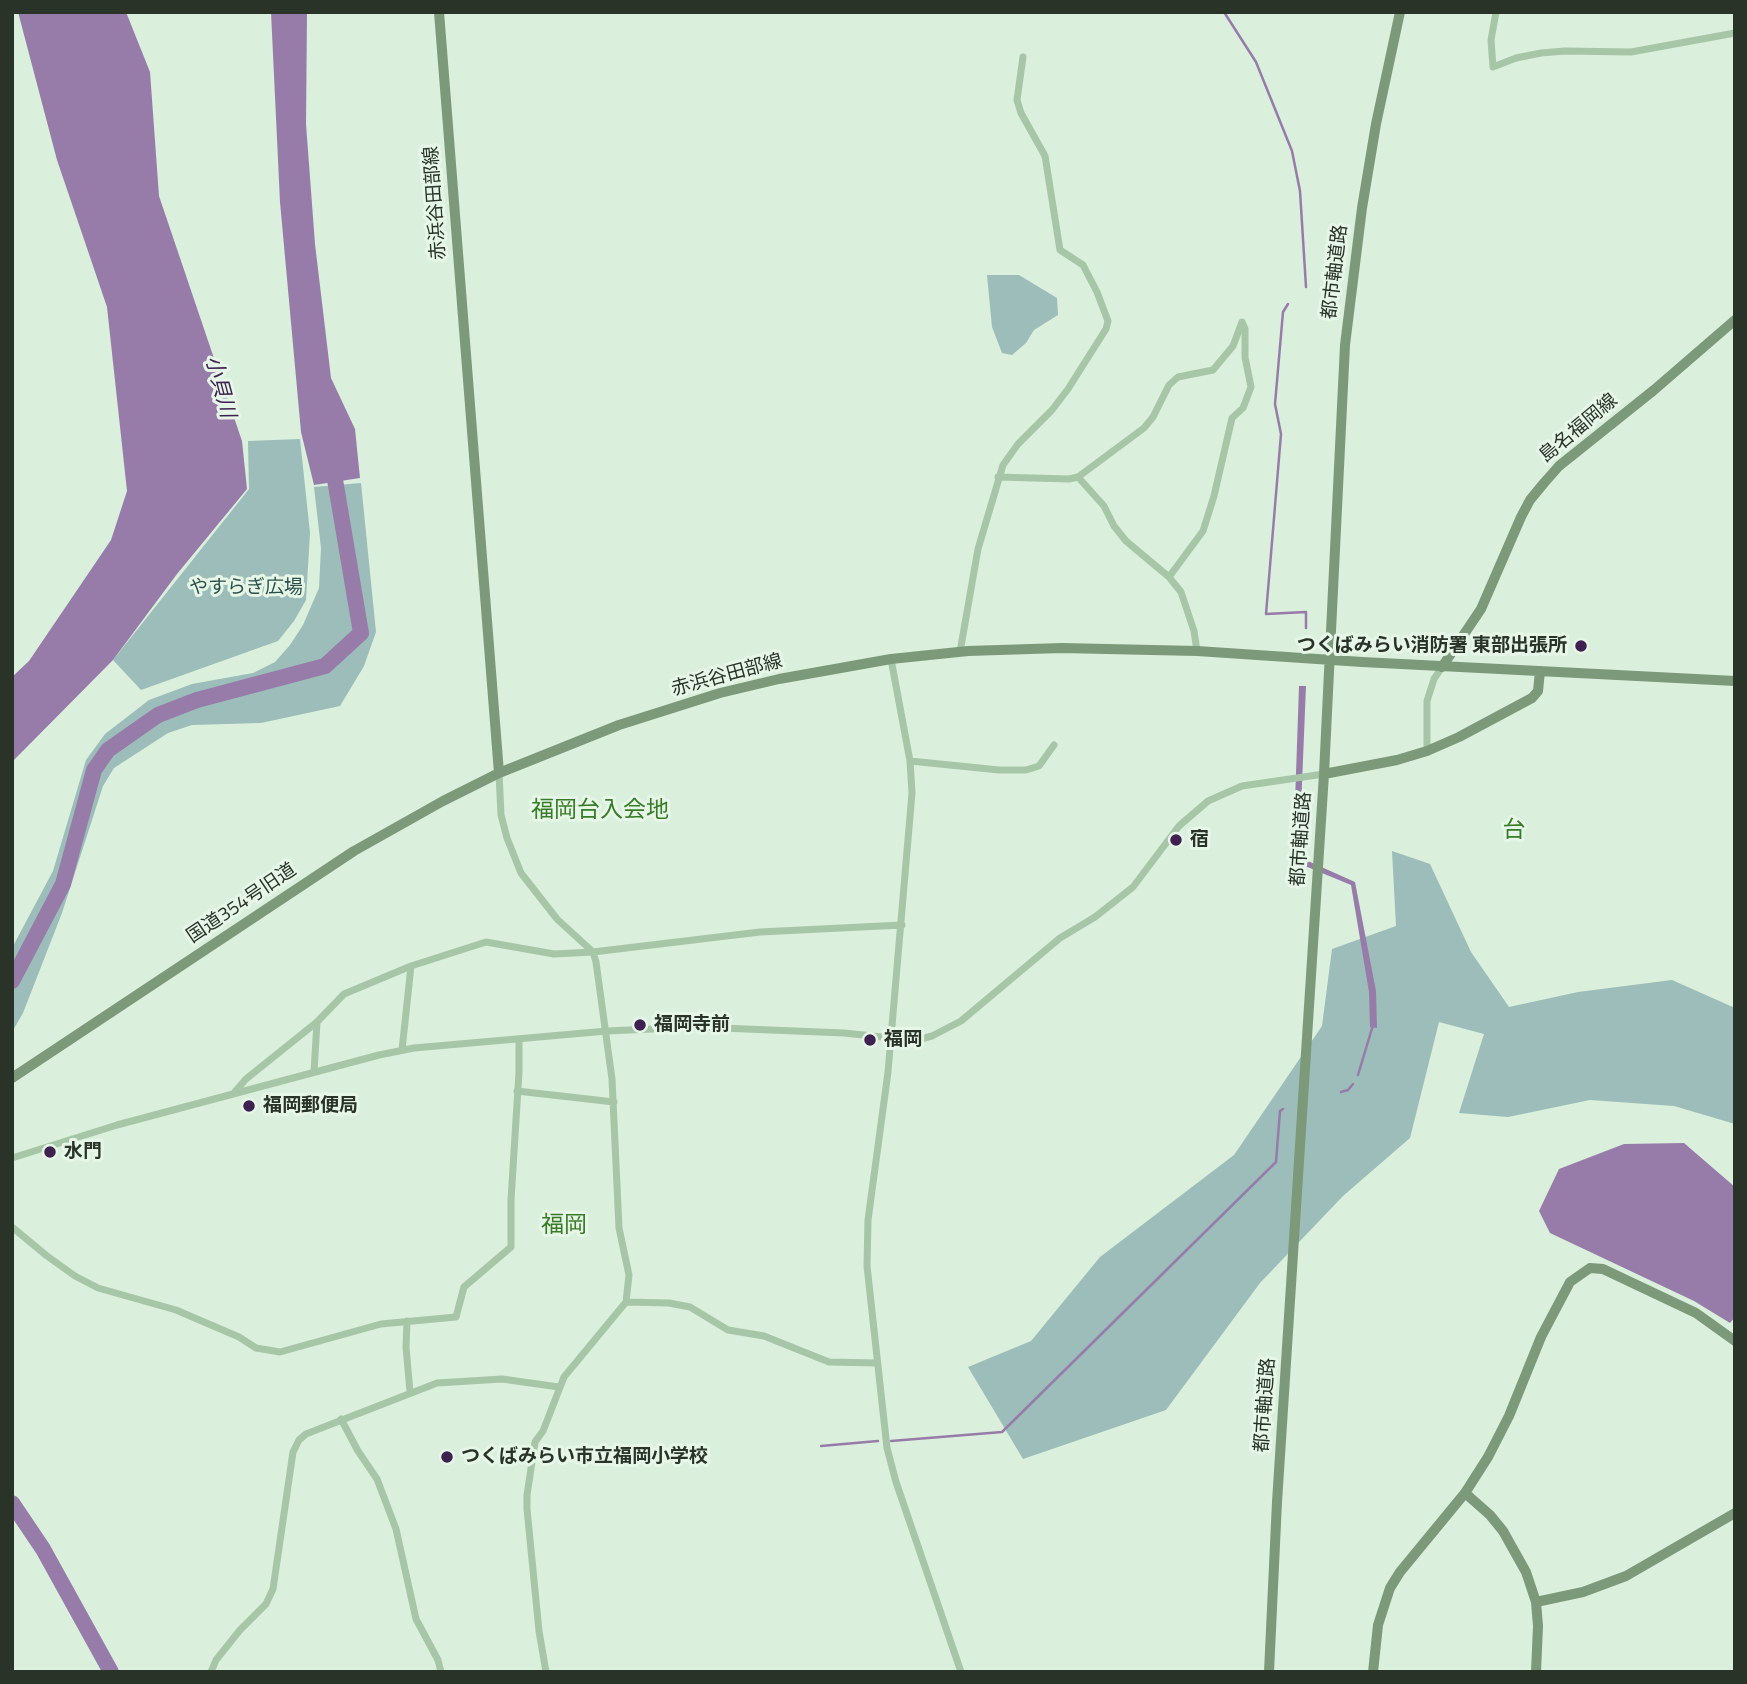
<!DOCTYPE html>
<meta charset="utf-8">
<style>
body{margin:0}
#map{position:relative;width:1747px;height:1684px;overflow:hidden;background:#daefdc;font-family:"Titillium Web",sans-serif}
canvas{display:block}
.frame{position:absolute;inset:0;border:14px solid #293327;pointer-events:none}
</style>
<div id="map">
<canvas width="1747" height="1684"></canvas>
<div class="frame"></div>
</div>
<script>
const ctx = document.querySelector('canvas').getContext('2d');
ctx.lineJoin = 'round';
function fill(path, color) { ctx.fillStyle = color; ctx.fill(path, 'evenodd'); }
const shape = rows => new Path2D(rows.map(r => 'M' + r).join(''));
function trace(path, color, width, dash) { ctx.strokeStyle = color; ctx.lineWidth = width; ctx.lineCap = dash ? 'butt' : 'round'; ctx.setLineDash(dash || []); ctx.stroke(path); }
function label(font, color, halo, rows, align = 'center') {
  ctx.font = font + ' "Titillium Web","Noto Sans JP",sans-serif'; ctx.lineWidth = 6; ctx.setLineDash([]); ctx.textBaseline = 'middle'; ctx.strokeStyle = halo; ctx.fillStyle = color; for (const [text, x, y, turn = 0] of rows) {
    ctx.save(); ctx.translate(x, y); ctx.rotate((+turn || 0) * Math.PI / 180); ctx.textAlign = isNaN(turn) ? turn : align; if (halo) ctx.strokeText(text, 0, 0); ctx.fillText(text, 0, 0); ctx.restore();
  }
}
const green = shape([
 [987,275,1019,275,1057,298,1058,315,1034,330,1026,343,1012,355,1002,353,992,327],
 [300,439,310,533,306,600,294,621,278,641,141,690,113,660,249,489,248,441],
 [361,483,376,632,364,666,340,706,261,723,192,725,168,733,114,768,103,786,62,913,23,1013,12,1032,12,948,53,871,86,760,105,734,149,700,192,684,253,673,275,662,290,645,303,625,319,588,321,548,314,487],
 [1392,851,1430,864,1471,952,1509,1007,1578,992,1672,980,1735,1008,1735,1124,1674,1106,1590,1100,1508,1117,1459,1113,1484,1034,1439,1022,1410,1138,1343,1196,1260,1283,1166,1410,1023,1459,968,1367,1031,1341,1100,1257,1234,1155,1322,1026,1332,949,1396,926]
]);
const water = shape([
 [18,12,126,12,150,72,159,196,242,441,247,489,177,574,113,660,12,762,12,677,29,661,111,540,127,491,107,307,57,160],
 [271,12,307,12,306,124,315,244,331,378,355,429,360,478,314,485,301,432,280,202],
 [1299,686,1306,686,1299,857,1355,882,1376,991,1377,1028,1370,1027,1369,992,1351,885,1293,861],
 [1684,1143,1735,1187,1735,1317,1730,1323,1694,1301,1550,1233,1539,1211,1559,1169,1624,1144]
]);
const stream = shape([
 [1224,12,1256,62,1292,151,1300,191,1306,287],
 [1288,304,1283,312,1275,404,1281,434,1266,614,1306,612,1306,628],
 [1358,1075,1373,1025],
 [1341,1092,1348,1090,1353,1084],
 [891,1441,1002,1432,1276,1162,1280,1111,1283,1109],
 [821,1446,878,1441]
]);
const river = shape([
 [12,981,63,884,94,770,108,750,158,715,197,700,325,666,361,633,332,462],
 [12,1503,43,1549,111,1672]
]);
const street = shape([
 [1496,12,1491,40,1493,67,1516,58,1541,53,1565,51,1631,52,1735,33],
 [998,477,1069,479,1078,477,1104,506,1114,526,1126,541,1169,577,1181,592,1194,631,1197,651],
 [1078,477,1144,428,1153,417,1169,385,1178,377,1213,370,1233,346,1242,322,1245,329,1245,357,1251,387,1243,408,1232,418,1214,496,1203,531,1169,577],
 [960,652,978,549,1003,465,1018,444,1052,410,1068,389,1106,329,1108,321,1097,292,1083,265,1060,250,1045,156,1021,113,1017,100,1023,57],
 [891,659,910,761,912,793,888,1072,868,1220,867,1266,887,1448,896,1482,961,1672],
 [1427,751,1427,701,1434,679,1442,667],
 [910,761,999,770,1026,770,1039,766,1054,745],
 [499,773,501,815,507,838,521,873,557,919,593,952,596,962,612,1079,619,1228,629,1275,626,1302,564,1377,543,1431,535,1442,527,1495,527,1509,539,1631,546,1672],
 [402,1050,411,966],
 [314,1072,317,1022],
 [517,1091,614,1102],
 [233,1094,246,1079,317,1022,344,994,411,966,486,942,554,954,593,952,760,932,902,925],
 [12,1158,117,1125,379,1055,414,1048,607,1031,697,1027,844,1033,892,1038,921,1039,932,1036,961,1021,1060,938,1095,917,1133,887,1179,826,1208,801,1242,786,1324,774],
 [12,1227,47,1256,75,1276,98,1288,176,1310,239,1337,256,1348,280,1352,381,1324,456,1317,464,1287,511,1247,511,1200,519,1072,519,1039],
 [626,1302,669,1303,690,1307,728,1330,764,1336,829,1362,876,1363],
 [407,1321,406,1347,410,1392],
 [341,1419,358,1451,377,1479,396,1529,416,1619,438,1660,441,1672],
 [211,1672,216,1660,240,1630,266,1604,273,1589,293,1452,299,1440,306,1434,437,1383,502,1379,559,1387]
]);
const secondary = shape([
 [439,12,499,773],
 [1442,667,1481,609,1521,517,1530,500,1544,483,1559,466,1654,390,1735,320],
 [1324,774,1397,760,1427,751,1459,737,1532,698,1538,691,1540,671],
 [12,1078,354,851,443,801,499,773,619,725,720,693,779,679,891,659,968,651,1062,648,1197,651,1362,662,1735,681],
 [1465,1493,1490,1515,1503,1531,1526,1572,1536,1602,1538,1626,1536,1672],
 [1536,1602,1583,1592,1626,1576,1735,1513],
 [1269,1672,1277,1502,1324,774,1345,345,1362,208,1376,124,1400,12],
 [1373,1672,1378,1625,1390,1588,1400,1572,1465,1493,1488,1457,1509,1416,1541,1337,1570,1282,1590,1268,1603,1269,1696,1313,1735,1341]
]);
const markers = [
 [1581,646,7,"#3e2051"],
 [1176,840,7,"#3e2051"],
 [640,1025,7,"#3e2051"],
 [870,1040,7,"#3e2051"],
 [249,1106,7,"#3e2051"],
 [50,1152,7,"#3e2051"],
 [447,1457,7,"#3e2051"]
];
const streetNames = [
 ["赤浜谷田部線",436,203,-94],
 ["都市軸道路",1336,272,-83],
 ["島名福岡線",1579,429,-40],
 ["赤浜谷田部線",727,676,-15],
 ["都市軸道路",1302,839,-86],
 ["国道354号旧道",242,904,-34],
 ["都市軸道路",1266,1405,-86]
];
const parkNames = [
 ["やすらぎ広場",246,588]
];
const poiNames = [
 ["つくばみらい消防署 東部出張所",1567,646,"right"],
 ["宿",1190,840],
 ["福岡寺前",654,1025],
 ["福岡",884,1040],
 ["福岡郵便局",263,1106],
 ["水門",64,1152],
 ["つくばみらい市立福岡小学校",461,1457]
];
const waterNames = [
 ["小貝川",219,387,75]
];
const quarterNames = [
 ["福岡台入会地",600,811],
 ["台",1514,831],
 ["福岡",564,1226]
];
fill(green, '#9cbdb9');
fill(water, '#977caa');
trace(stream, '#977caa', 2.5);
trace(river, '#977caa', 16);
trace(street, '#a7c6a7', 7);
trace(secondary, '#7c9979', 10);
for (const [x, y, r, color] of markers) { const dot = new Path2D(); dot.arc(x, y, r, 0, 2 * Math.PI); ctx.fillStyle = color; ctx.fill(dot); trace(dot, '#e6f7e8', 2.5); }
label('19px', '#293327', '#e6f7e8', streetNames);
label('19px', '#2d4f4c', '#e6f7e8', parkNames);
label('bold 19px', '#293327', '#e6f7e8', poiNames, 'left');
label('italic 21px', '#3e2051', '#e6f7e8', waterNames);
label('23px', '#397c27', '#e6f7e8', quarterNames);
</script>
